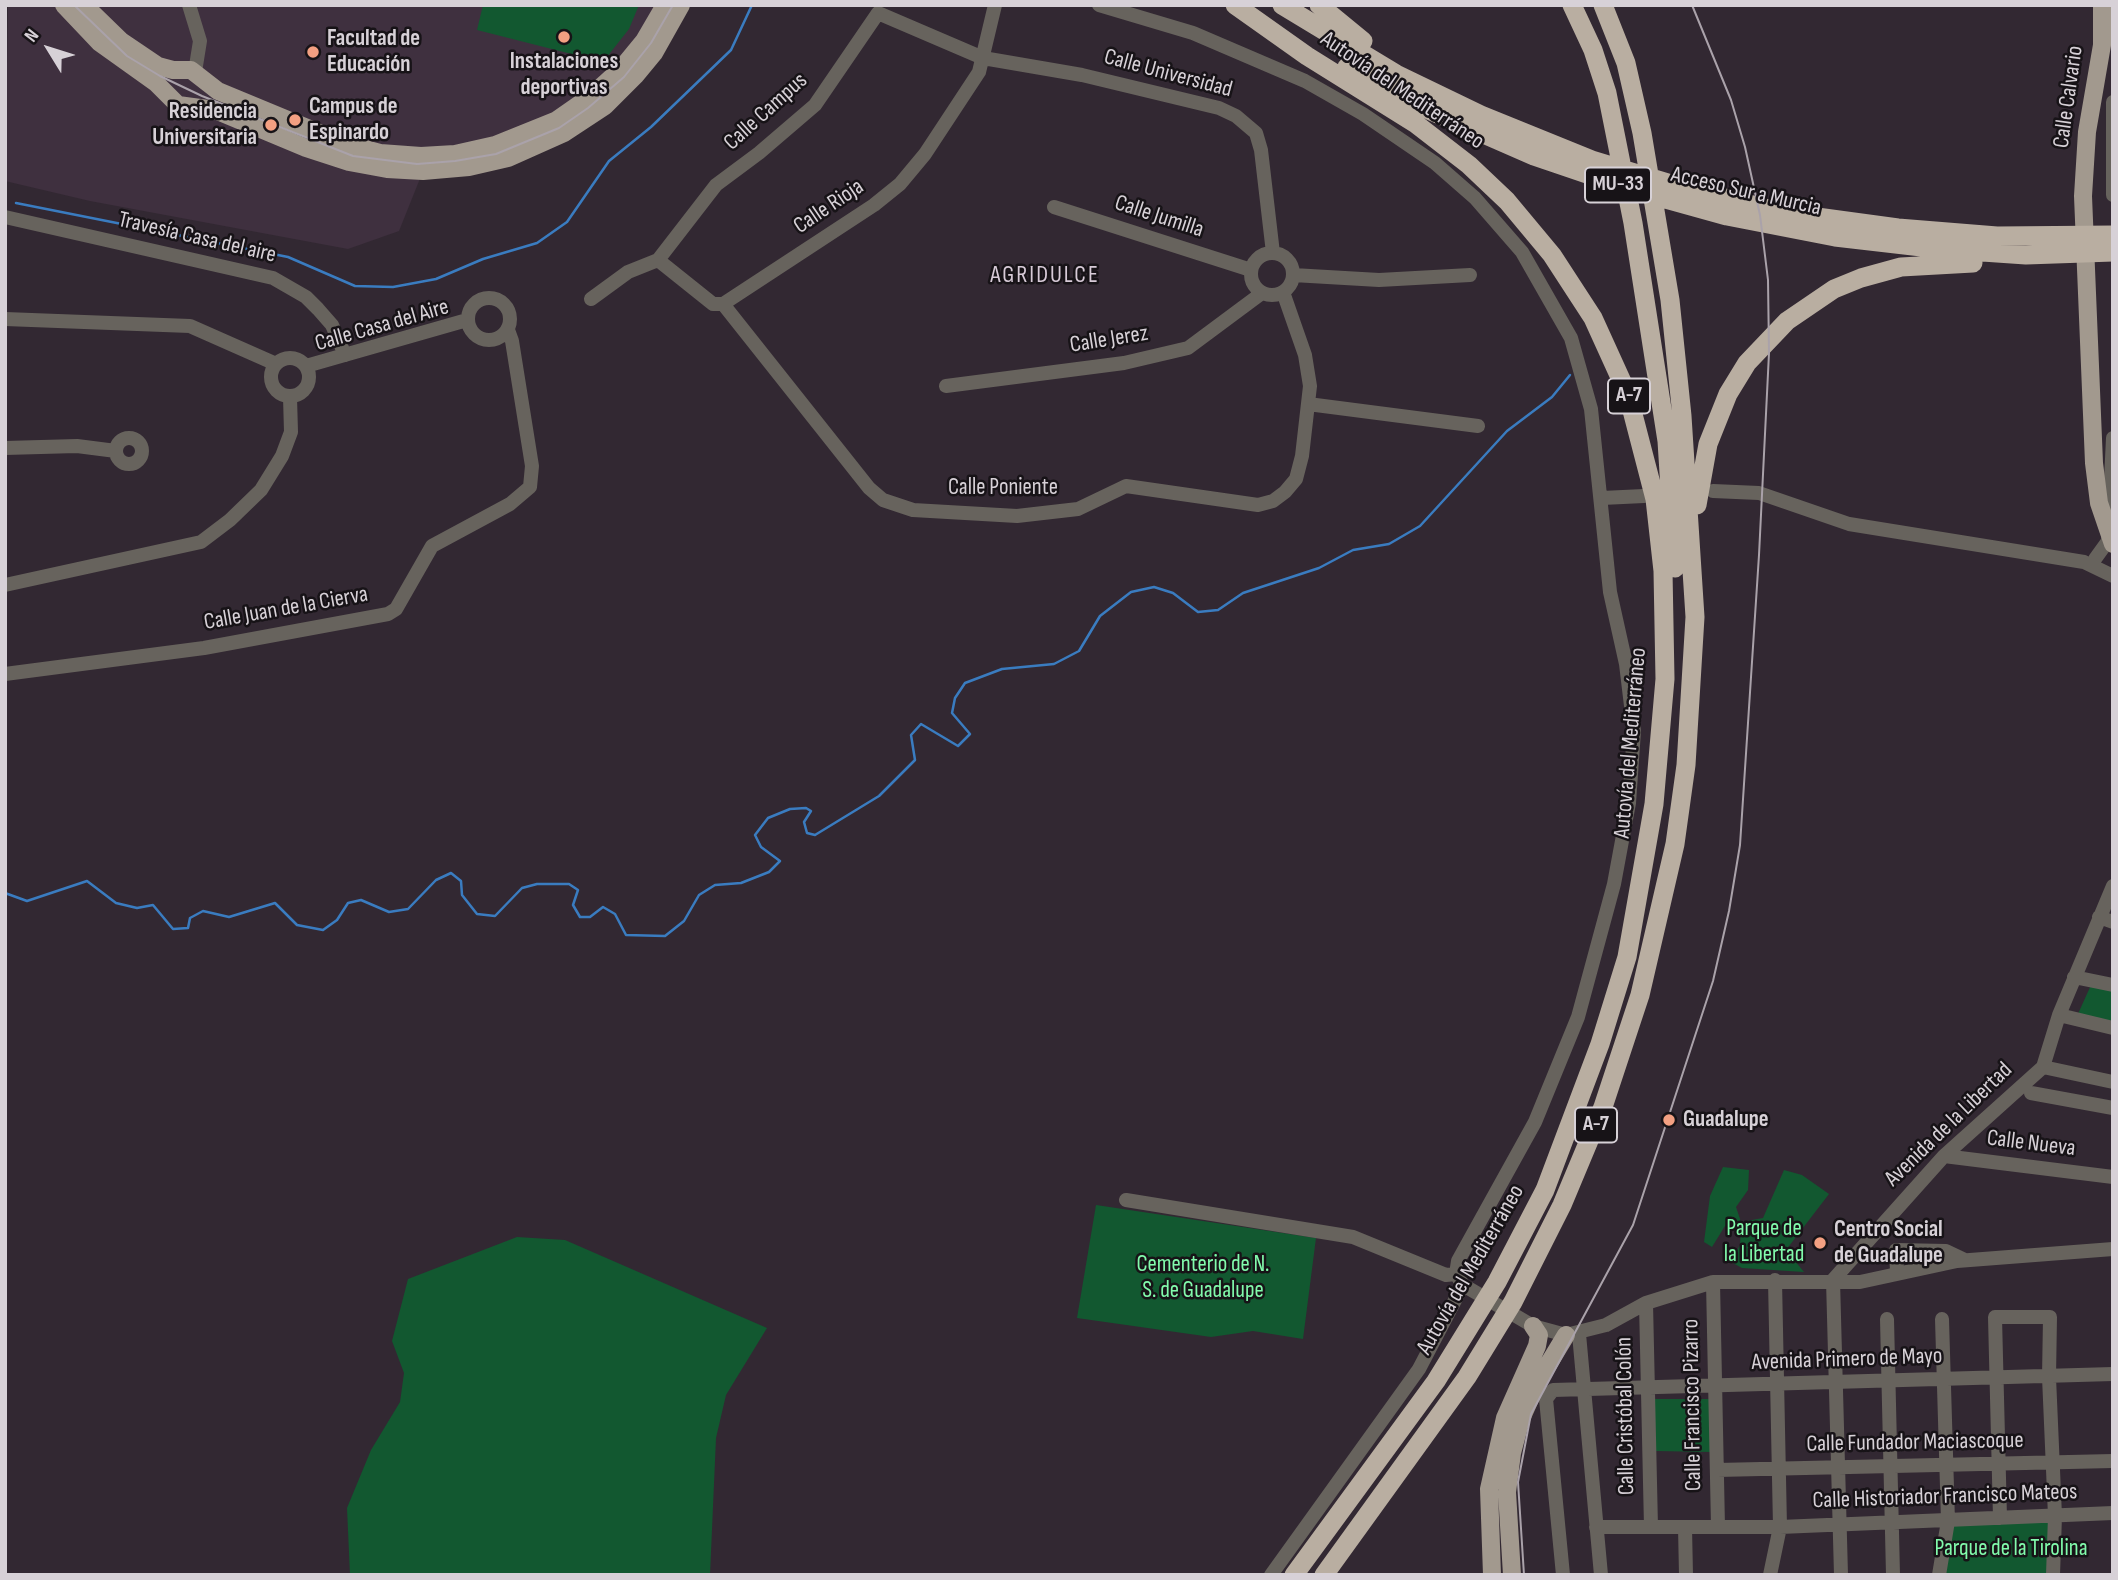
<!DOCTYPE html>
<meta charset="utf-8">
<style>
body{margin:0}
#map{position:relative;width:2118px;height:1580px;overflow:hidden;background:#322832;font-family:"Sofia Sans Condensed",sans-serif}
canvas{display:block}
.frame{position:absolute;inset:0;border:7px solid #d7d1d7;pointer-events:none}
.north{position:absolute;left:14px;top:14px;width:70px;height:70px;-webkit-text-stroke:5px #171317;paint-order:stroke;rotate:308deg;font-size:19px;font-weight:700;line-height:28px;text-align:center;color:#d7d1d7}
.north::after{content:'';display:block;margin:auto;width:24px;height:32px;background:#d7d1d7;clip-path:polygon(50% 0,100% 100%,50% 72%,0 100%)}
</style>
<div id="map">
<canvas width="2118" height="1580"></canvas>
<div class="frame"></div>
<div class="north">N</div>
</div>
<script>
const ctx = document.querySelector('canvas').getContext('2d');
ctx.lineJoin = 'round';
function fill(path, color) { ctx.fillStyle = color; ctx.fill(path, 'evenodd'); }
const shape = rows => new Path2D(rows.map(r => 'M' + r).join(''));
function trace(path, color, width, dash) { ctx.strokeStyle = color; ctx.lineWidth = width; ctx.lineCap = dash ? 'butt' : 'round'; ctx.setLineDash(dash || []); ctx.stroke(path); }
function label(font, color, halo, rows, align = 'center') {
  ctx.font = font + ' "Sofia Sans Condensed",sans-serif'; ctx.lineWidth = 5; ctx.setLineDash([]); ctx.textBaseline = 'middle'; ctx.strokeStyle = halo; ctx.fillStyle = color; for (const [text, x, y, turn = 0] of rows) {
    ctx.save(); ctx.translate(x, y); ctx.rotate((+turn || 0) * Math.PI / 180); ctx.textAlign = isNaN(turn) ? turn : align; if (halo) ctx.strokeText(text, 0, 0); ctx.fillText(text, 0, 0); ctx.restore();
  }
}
const built = shape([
 [8,5,681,5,635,76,423,171,399,231,348,249,90,201,5,181]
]);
const green = shape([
 [483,5,639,5,629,29,603,62,477,30],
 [2091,985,2113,989,2113,1023,2077,1016],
 [1723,1167,1749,1170,1748,1190,1736,1207,1741,1222,1763,1218,1784,1170,1802,1175,1829,1194,1786,1250,1804,1272,1742,1268,1731,1262,1740,1245,1741,1228,1732,1223,1725,1226,1712,1247,1704,1242,1710,1196],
 [1096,1205,1316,1238,1303,1339,1253,1331,1211,1337,1077,1318],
 [517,1237,565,1240,767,1328,726,1395,716,1438,710,1575,350,1575,347,1508,371,1450,400,1402,404,1373,392,1341,408,1279],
 [1654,1399,1710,1399,1711,1452,1656,1451],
 [2051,1521,2050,1575,1942,1575,1949,1524]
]);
const stream = shape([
 [16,203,288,257,355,286,393,287,436,279,483,259,537,243,567,222,609,161,651,127,731,50,752,5],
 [5,893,27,901,87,881,116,903,137,908,153,905,173,929,188,928,190,918,203,911,229,917,275,903,297,925,323,930,337,920,348,903,361,900,389,912,408,909,436,880,451,873,461,881,462,895,477,914,495,916,522,888,537,884,569,884,578,890,573,905,580,917,590,917,603,907,615,914,626,935,665,936,684,921,699,895,715,885,741,883,769,872,780,861,761,847,755,835,768,818,790,809,806,808,811,811,804,822,807,833,815,835,879,796,915,760,911,735,921,724,958,746,970,734,952,713,955,698,965,683,1002,669,1054,664,1079,651,1100,616,1131,592,1154,587,1173,593,1198,612,1218,610,1243,593,1319,568,1353,550,1389,544,1420,526,1507,431,1552,397,1570,375]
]);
const minor = shape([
 [189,5,200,41,195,72],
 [1099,5,1193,33,1305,81,1363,114,1435,163,1475,198,1522,252,1571,338,1591,409,1610,592,1626,664,1634,731,1629,803,1614,884,1578,1017,1535,1122,1458,1261,1456,1274,1463,1285,1533,1326,1566,1335,1606,1325,1646,1303,1713,1282,1860,1282,1957,1261,2113,1249],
 [2113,102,2113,195],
 [1054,207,1251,270],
 [5,217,273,278,306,297,318,309,332,325,345,355],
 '1251 274a21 21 0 1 1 42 0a21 21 0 1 1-42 0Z',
 [658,260,713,304,723,304,874,205,900,184,925,154,979,72,995,5],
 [1293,275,1379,280,1470,275],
 '468 319a21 21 0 1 1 42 0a21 21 0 1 1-42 0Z',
 [591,299,628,272,658,260,716,185,759,153,815,105,878,13,983,58,1082,75,1219,108,1236,116,1256,133,1261,150,1273,253],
 [723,304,869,488,883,500,913,510,1017,516,1078,509,1126,486,1258,505,1273,501,1285,492,1296,479,1302,456,1310,386,1305,355,1283,292],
 [5,319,190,326,276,364],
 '271 377a19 19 0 1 1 38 0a19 19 0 1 1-38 0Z',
 [306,366,467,320],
 [946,386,1124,363,1188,348,1262,293],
 [1308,404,1478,426],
 '116 451a13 13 0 1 1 26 0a13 13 0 1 1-26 0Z',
 [5,448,77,446,116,451],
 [1713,491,1759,493,1849,524,2084,562,2113,576],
 [1602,498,1644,496],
 [2095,559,2108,541,2113,438],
 [5,585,201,542,230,520,261,490,282,456,291,432,290,397],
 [5,674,204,648,388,614,396,609,432,546,510,504,530,487,532,466,512,341,508,330],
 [2099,917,2113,922],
 [2074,977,2113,985],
 [2059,1015,2113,1028],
 [2043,1067,2113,1082],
 [2031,1093,2113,1108],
 [1944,1156,2113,1177],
 [1126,1200,1353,1237,1446,1275,1456,1274],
 [1897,1272,1896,1250,1946,1251,1965,1260],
 [1833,1280,1944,1156,2043,1067,2059,1015,2113,886],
 [1833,1280,1841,1575],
 [1713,1282,1718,1527],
 [1646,1303,1651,1527],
 [1887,1319,1893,1575],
 [1579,1334,1601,1575],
 [1717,1470,2113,1461],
 [2000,1518,1995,1317,2050,1317,2049,1377,2055,1516,2053,1575],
 [1596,1527,1780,1527,2113,1513],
 [1685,1527,1686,1575],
 [1271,1575,1419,1369,1463,1285],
 [1563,1575,1546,1399,1553,1390,2113,1374],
 [1770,1575,1780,1527,1775,1280],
 [1939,1575,1948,1521,1942,1319]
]);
const major = shape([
 [64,5,100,43,156,83,178,105,215,110,306,148,349,162,387,169,423,171,469,167,508,158,564,133,605,106,635,76,654,53,681,5],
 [84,5,121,41,158,66,173,70,191,70,218,91,346,144,380,153,421,156,455,154,495,145,557,120,590,97,621,69,644,41,665,5],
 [2102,5,2102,45,2087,132,2083,196,2094,463,2099,503,2113,544],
 [1492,1575,1489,1489,1505,1418,1537,1346,1539,1335,1533,1326],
 [1512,1575,1507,1492,1512,1453,1521,1419,1537,1383,1566,1335]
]);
const highway = shape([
 [1235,5,1307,56,1416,124,1469,165,1507,201,1552,255,1593,318,1628,395,1655,499,1663,571,1665,679,1654,804,1627,957,1600,1044,1545,1190,1497,1282,1436,1381,1294,1575],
 [1282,5,1396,74,1481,115,1592,160,1678,186,1780,212,1898,228,1997,236,2113,235],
 [1319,5,1363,41],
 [1572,5,1593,50,1607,93,1633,223,1667,441,1675,568],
 [1347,67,1431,111,1534,156,1637,191,1727,216,1835,237,1939,249,2026,255,2113,252],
 [1697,505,1708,444,1728,394,1747,363,1787,321,1834,289,1861,278,1901,267,1973,263],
 [1324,1575,1467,1377,1513,1302,1562,1205,1603,1107,1640,995,1675,844,1686,765,1695,617,1682,416,1670,300,1642,133,1626,63,1603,5]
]);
const tram = shape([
 [74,5,127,56,160,76,202,96,353,156,417,164,455,161,496,154,559,128,588,108,624,77,651,43,673,5],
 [1524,1575,1518,1482,1531,1414,1633,1225,1713,981,1729,911,1740,845,1759,555,1769,353,1768,280,1760,215,1745,147,1731,100,1692,5]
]);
const markers = [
 [564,37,7,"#f3a082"],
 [313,52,7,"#f3a082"],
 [295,120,7,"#f3a082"],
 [271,125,7,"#f3a082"],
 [1669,1120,7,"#f3a082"],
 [1820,1243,7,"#f3a082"]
];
const shields = [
 [1618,185,66],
 [1629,396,42],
 [1596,1125,42]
];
const shieldNames = [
 ["MU-33",1618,185],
 ["A-7",1629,396],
 ["A-7",1596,1125]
];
const poiNames = [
 ["Facultad de",327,39],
 ["Educación",327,65],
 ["Instalaciones",564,62,"center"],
 ["deportivas",564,88,"center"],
 ["Campus de",309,107],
 ["Espinardo",309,133],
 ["Residencia",257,112,"right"],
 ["Universitaria",257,138,"right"],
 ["Guadalupe",1683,1120],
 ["Centro Social",1834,1230],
 ["de Guadalupe",1834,1256]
];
const streetNames = [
 ["Calle Universidad",1168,74,15],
 ["Autovía del Mediterráneo",1402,91,34],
 ["Calle Calvario",2069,97,-82],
 ["Calle Campus",766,112,-42],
 ["Acceso Sur a Murcia",1746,192,13],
 ["Calle Rioja",829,207,-34],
 ["Calle Jumilla",1159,217,18],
 ["Travesía Casa del aire",197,238,13],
 ["Calle Casa del Aire",382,326,-16],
 ["Calle Jerez",1109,340,-9],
 ["Calle Poniente",1003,488],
 ["Calle Juan de la Cierva",286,609,-10],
 ["Autovía del Mediterráneo",1631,743,-85],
 ["Avenida de la Libertad",1949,1125,-44],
 ["Calle Nueva",2031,1144,7],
 ["Autovía del Mediterráneo",1471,1270,-60],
 ["Avenida Primero de Mayo",1847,1360,-2],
 ["Calle Francisco Pizarro",1693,1405,-91],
 ["Calle Cristóbal Colón",1626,1416,-91],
 ["Calle Fundador Maciascoque",1915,1443,-1],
 ["Calle Historiador Francisco Mateos",1945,1497,-2]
];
const parkNames = [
 ["Parque de",1764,1229],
 ["la Libertad",1764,1255],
 ["Cementerio de N.",1203,1265],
 ["S. de Guadalupe",1203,1291],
 ["Parque de la Tirolina",2011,1549]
];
const neighbourhoodNames = [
 ["AGRIDULCE",1045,276]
];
fill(built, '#3f303f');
fill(green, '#125830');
trace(stream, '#3a7cc0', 2.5);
trace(minor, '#67635d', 14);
trace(major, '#a2998e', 18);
trace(highway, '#b9aea1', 19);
trace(tram, '#aaa2aa', 2);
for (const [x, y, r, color] of markers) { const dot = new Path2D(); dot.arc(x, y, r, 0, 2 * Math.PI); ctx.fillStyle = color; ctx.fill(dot); trace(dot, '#171317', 2.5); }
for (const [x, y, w] of shields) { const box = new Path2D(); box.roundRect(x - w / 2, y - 17.5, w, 35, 5); ctx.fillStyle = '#171317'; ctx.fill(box); trace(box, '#d7d1d7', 2); }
label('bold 21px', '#d7d1d7', null, shieldNames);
label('bold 23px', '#d7d1d7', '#171317', poiNames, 'left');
label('23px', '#d7d1d7', '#171317', streetNames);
label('23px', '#82fbac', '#171317', parkNames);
ctx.letterSpacing = '2px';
label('24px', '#d7cad7', '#171317', neighbourhoodNames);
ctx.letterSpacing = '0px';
</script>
